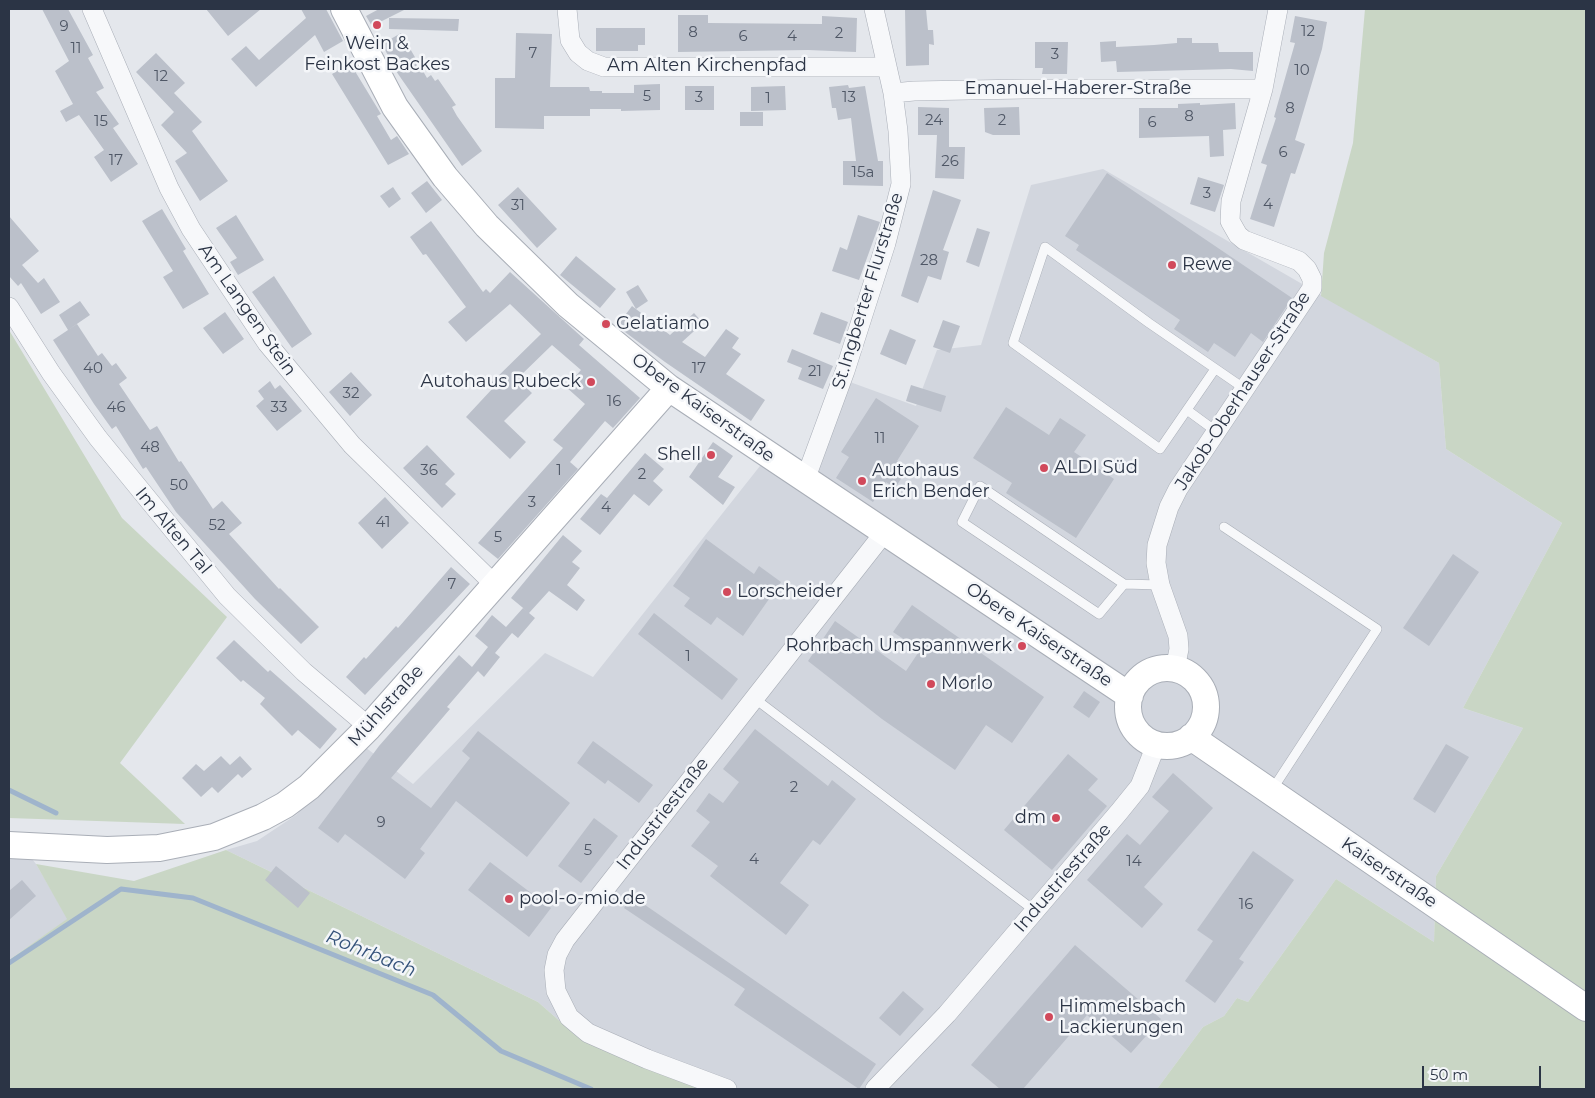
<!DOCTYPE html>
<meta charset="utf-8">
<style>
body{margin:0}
#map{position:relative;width:1595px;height:1098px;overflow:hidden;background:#e4e7ec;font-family:Montserrat,sans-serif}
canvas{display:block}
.frame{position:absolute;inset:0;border:10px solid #2b3445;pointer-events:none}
.scale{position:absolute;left:1422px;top:1066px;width:119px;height:22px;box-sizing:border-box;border:2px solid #2b3445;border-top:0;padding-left:6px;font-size:15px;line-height:18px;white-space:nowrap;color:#2b3445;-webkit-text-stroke:4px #f4f6f9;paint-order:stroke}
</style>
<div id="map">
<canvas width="1595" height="1098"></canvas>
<div class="frame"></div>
<div class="scale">50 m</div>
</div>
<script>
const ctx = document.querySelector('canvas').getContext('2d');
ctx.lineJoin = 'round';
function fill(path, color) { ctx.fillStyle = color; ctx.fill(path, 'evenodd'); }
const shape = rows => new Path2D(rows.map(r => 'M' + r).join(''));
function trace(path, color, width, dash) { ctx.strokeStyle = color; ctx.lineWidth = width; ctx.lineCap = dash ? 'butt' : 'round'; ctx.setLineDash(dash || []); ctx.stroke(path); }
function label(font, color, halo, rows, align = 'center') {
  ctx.font = font + ' Montserrat,sans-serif'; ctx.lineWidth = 5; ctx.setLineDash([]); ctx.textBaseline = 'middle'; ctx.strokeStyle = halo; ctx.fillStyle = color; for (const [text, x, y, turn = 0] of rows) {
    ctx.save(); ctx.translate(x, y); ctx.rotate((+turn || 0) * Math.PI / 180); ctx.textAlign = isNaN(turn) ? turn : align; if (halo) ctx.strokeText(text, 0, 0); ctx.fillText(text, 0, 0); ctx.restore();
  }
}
const built = shape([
 [1103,169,1439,363,1446,449,1562,523,1463,708,1523,728,1436,876,1434,942,1336,879,1248,1002,1237,998,1224,1016,1203,1027,1157,1089,703,1089,579,1038,538,1002,226,850,257,841,296,815,365,747,413,784,545,653,593,677,775,447,814,472,850,382,916,406,937,350,981,345,1031,185],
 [9,830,36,864,68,919,9,960]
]);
const green = shape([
 [1365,9,1586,9,1586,1089,1157,1089,1203,1027,1224,1016,1237,998,1248,1002,1336,879,1434,942,1436,876,1523,728,1463,708,1562,523,1446,449,1439,363,1321,296,1324,253,1353,143],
 [9,330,122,518,227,617,120,763,185,824,9,818],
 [226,850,538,1002,579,1038,703,1089,9,1089,9,960,67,919,36,864,134,881]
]);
const stream = shape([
 [9,790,56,813],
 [9,963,121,889,193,898,433,995,501,1051,591,1089]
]);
const building = shape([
 [42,9,68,9,93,55,88,58,104,88,96,92,119,124,113,128,138,164,111,182,94,157,104,150,79,115,66,122,60,111,73,104,55,71,69,61],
 [206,9,261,9,228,36],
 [301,9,326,9,343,41,324,52,315,35,256,87,231,59,246,46,259,60,306,18],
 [379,9,406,9,372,26,366,16],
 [905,9,926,9,928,30,933,30,934,45,929,44,929,65,906,66],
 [678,15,708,15,708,23,822,24,822,16,857,18,856,52,808,50,678,52],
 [1295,16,1327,22,1322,49,1295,140,1305,144,1295,174,1291,173,1274,227,1250,219,1267,165,1261,163,1276,118,1274,117,1295,43,1290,42],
 [389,18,459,19,458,31,389,29],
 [596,28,645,28,645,45,638,45,638,51,596,51],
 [401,33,427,78,431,75,435,81,438,79,456,105,452,107,457,116,482,151,462,166,396,71,382,44],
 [516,33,552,34,550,87,589,87,590,91,602,91,602,93,634,93,634,85,660,84,660,110,621,111,621,109,590,109,590,116,544,116,544,129,495,128,495,78,515,78],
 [1177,38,1192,38,1192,43,1218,43,1219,52,1253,52,1253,71,1231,69,1117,72,1116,61,1101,62,1100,42,1116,41,1116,47,1154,45,1177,43],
 [1035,42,1068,42,1067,74,1042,74,1043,68,1035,68],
 [156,53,185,83,174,93,202,122,192,131,228,181,200,201,175,161,187,153,161,125,174,112,136,72],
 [350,63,381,114,377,116,391,140,397,136,409,154,388,165,332,74],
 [848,85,849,88,865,86,878,161,883,161,883,186,843,185,843,161,856,161,851,118,838,120,836,108,832,108,829,87],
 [685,86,714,86,714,110,685,110],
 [785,86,786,110,751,111,751,87],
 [1200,103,1200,105,1235,103,1236,129,1223,130,1224,156,1210,157,1209,136,1139,138,1139,108,1178,108,1178,104],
 [918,107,949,108,949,147,965,147,964,179,935,178,937,135,918,135],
 [1019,107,1020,135,993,135,985,132,984,108],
 [740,112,763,112,763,126,740,126],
 [1107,173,1292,298,1263,342,1251,333,1235,357,1214,343,1208,352,1174,329,1180,320,1076,250,1079,245,1065,236],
 [1198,177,1224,185,1215,212,1190,204],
 [427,181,442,200,426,213,411,193],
 [393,187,401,199,389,208,380,196],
 [518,187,557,229,537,248,498,205],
 [933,190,961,200,943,250,949,252,941,280,928,276,918,303,901,296],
 [162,209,186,249,183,251,209,294,183,309,163,277,173,271,142,221],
 [236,215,264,260,238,275,230,262,237,258,216,228],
 [858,215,880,222,859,280,832,271,840,247,847,250],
 [9,216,39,251,22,265,38,283,44,278,60,302,41,314,21,283,18,286,9,276],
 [431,221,483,292,486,289,490,293,510,272,584,339,579,345,640,398,613,428,605,421,570,462,578,469,498,559,478,543,563,448,553,440,585,404,566,387,581,370,552,345,517,379,532,393,504,421,526,442,510,459,466,417,493,388,490,384,541,334,510,304,466,342,448,322,466,307,426,254,423,255,410,237],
 [977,228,990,232,979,267,966,262],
 [576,256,616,289,600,308,560,275],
 [274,276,312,334,292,348,252,292],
 [638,285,648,301,636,309,626,292],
 [80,301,90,315,68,330,59,315],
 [632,306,670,335,694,313,703,323,682,342,705,357,726,329,739,338,732,348,741,354,726,374,765,400,751,421,665,362,617,326],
 [225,312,244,339,223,354,203,328],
 [821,312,848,322,840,344,813,334],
 [943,320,960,326,950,353,933,347],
 [77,324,98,356,102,353,112,366,116,363,127,378,119,384,150,430,157,426,179,462,181,461,213,509,222,501,242,523,229,534,279,589,280,588,319,627,301,644,255,599,176,512,146,467,143,469,116,426,112,429,94,404,53,340],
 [890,329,916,340,906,365,880,354],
 [792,349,833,366,823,389,798,379,802,368,787,362],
 [351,372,372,395,350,416,329,392],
 [270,381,275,389,280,385,302,411,277,431,256,406,264,399,258,391],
 [911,385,946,396,941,412,906,401],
 [876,398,919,426,897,461,908,468,895,488,886,482,873,502,836,478,849,457,841,452],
 [1006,407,1049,435,1060,418,1086,435,1074,452,1114,479,1076,538,1006,493,1012,483,973,458],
 [713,442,733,456,718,477,735,487,723,505,689,477],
 [427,445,455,474,445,484,456,494,442,508,403,468],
 [645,453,664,469,653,481,663,490,649,506,634,494,600,535,580,519,601,494,607,498],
 [385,497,409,523,382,549,358,523],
 [563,535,582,551,572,562,580,568,567,585,585,600,577,611,549,591,529,613,535,618,518,638,512,633,495,653,500,657,484,677,478,671,447,707,450,709,391,778,431,808,470,758,462,751,478,731,570,803,527,857,456,801,420,849,425,853,405,879,345,834,338,843,318,828,379,746,459,655,472,667,488,647,475,636,492,615,506,627,523,608,528,612,511,598],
 [706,539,754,574,759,566,781,582,743,636,717,617,711,625,684,606,690,598,673,586],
 [1453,554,1479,572,1429,646,1403,628],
 [451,567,470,584,365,695,346,677,364,657,366,659,396,626,398,628],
 [912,605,1044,697,1012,743,986,725,955,770,882,719,808,661,835,621,906,671,920,650,893,632],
 [654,613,738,679,722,700,638,634],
 [234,640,268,672,270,670,337,729,320,749,298,730,292,736,260,704,265,698,243,680,241,682,216,658],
 [1084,691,1100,702,1089,718,1073,707],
 [755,729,828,786,832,780,856,799,820,845,813,840,780,883,809,905,786,935,710,876,718,866,691,846,710,822,696,811,709,793,723,803,739,782,723,769],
 [593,741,653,785,639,803,608,780,605,784,577,763],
 [1446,744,1469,757,1435,813,1413,799],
 [1068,754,1098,779,1088,790,1107,806,1052,870,1004,830],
 [221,756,230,765,240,756,252,769,242,778,238,774,218,793,212,787,201,797,182,778,196,764,204,771],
 [1173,773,1213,808,1144,887,1163,904,1142,928,1087,880,1127,834,1140,845,1169,811,1152,797],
 [594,818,618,836,581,883,558,866],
 [1253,851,1294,880,1239,959,1244,962,1215,1003,1185,981,1213,941,1197,930],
 [490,862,551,908,529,937,468,890],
 [276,866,310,893,298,908,265,880],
 [22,880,36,896,9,920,9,891],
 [632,896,876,1064,859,1089,734,1005,745,989,624,908],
 [1075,945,1161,1019,1131,1053,1087,1015,1023,1089,1000,1089,971,1065],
 [903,991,924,1009,900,1036,879,1018]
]);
const lane = shape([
 [1215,369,1160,449,1013,343,1045,247,1149,323,1245,389],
 [1187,410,1217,432],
 [1224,527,1377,629,1272,790],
 [1124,584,1099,614,962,522,980,486,1124,584,1160,585],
 [754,698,1035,911]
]);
const street = shape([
 [92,9,169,188,191,229,267,343,352,445,494,584],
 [567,9,570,40,578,53,588,61,604,67,887,67],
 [893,93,914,91,1025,89,1263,89],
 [9,307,51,373,98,438,227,596,304,672,369,727],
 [805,480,845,371,886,243,901,184,898,131,893,93,874,9],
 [1175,669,1179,649,1178,636,1160,585,1156,563,1157,545,1169,507,1178,489,1312,288,1312,279,1307,269,1299,261,1244,240,1238,235,1230,221,1231,201,1263,89,1278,9],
 [727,1089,647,1059,588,1033,569,1017,556,991,554,970,557,955,565,940,884,533],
 [875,1089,947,1014,1119,812,1140,786,1156,745]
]);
const secondary = shape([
 [344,9,395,107,445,177,487,226,568,305,669,388,1130,696],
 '1128 707a39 39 0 1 1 78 0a39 39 0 1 1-78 0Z',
 [1191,737,1586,1008],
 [9,845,107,850,159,848,214,837,263,817,285,805,309,787,369,727,669,388]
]);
const markers = [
 [377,25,5,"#d1495b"],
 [1172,265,5,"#d1495b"],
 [606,324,5,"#d1495b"],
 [591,382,5,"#d1495b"],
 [711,455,5,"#d1495b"],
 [1044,468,5,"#d1495b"],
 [862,481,5,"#d1495b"],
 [727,592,5,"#d1495b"],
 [1022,646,5,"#d1495b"],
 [931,684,5,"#d1495b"],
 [1056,818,5,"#d1495b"],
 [509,899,5,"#d1495b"],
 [1049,1017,5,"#d1495b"]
];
const numberNames = [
 ["9",64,27],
 ["12",1308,32],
 ["8",693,33],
 ["2",839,34],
 ["6",743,37],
 ["4",792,37],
 ["11",76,49],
 ["7",533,54],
 ["3",1055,55],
 ["10",1302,71],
 ["12",161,77],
 ["5",647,97],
 ["3",699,98],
 ["13",849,98],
 ["1",768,99],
 ["8",1290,109],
 ["8",1189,117],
 ["24",934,121],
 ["2",1002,121],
 ["15",101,122],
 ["6",1152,123],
 ["6",1283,153],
 ["17",116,161],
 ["26",950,162],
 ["15a",863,173],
 ["3",1207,194],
 ["4",1268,205],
 ["31",518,206],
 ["28",929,261],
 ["40",93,369],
 ["17",699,369],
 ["21",815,372],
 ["32",351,394],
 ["16",614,402],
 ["46",116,408],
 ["33",279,408],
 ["11",880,439],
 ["48",150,448],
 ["36",429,471],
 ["1",559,471],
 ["2",642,475],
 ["50",179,486],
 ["3",532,503],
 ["4",606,508],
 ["41",383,523],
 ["52",217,526],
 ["5",498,538],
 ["7",452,585],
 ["1",688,657],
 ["2",794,788],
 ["9",381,823],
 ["5",588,851],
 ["4",754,860],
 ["14",1134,862],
 ["16",1246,905]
];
const poiNames = [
 ["Wein &",377,44,"center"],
 ["Feinkost Backes",377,65,"center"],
 ["Rewe",1182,265],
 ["Gelatiamo",616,324],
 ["Autohaus Rubeck",581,382,"right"],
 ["Shell",701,455,"right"],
 ["ALDI Süd",1054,468],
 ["Autohaus",872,471],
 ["Erich Bender",872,492],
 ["Lorscheider",737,592],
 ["Rohrbach Umspannwerk",1012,646,"right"],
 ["Morlo",941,684],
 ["dm",1046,818,"right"],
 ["pool-o-mio.de",519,899],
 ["Himmelsbach",1059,1007],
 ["Lackierungen",1059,1028]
];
const streetNames = [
 ["Am Alten Kirchenpfad",707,66],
 ["Emanuel-Haberer-Straße",1078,89],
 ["St.Ingberter Flurstraße",868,291,-73],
 ["Am Langen Stein",247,310,55],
 ["Jakob-Oberhauser-Straße",1243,391,-57],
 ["Obere Kaiserstraße",703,408,36],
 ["Im Alten Tal",173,531,50],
 ["Obere Kaiserstraße",1039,635,34],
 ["Mühlstraße",386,706,-48],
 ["Industriestraße",663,814,-52],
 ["Kaiserstraße",1389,873,34],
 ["Industriestraße",1063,878,-49]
];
const waterNames = [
 ["Rohrbach",371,954,22]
];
fill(built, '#d2d6de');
fill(green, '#c9d6c5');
trace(stream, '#9fb4cc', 5);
fill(building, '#bbc0ca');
trace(lane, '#a9aeb7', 10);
trace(street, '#a9aeb7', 20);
trace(secondary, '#a9aeb7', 28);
trace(lane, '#f7f8fa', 9);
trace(street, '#f7f8fa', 19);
trace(secondary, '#fff', 26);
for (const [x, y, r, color] of markers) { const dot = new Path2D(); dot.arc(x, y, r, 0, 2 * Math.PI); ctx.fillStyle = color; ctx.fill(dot); trace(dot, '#f4f6f9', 2); }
label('15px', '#4f5766', null, numberNames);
label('18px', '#2b3445', '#f4f6f9', poiNames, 'left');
label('18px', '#2b3445', '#f4f6f9', streetNames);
label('italic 19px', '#34527a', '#f4f6f9', waterNames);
</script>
